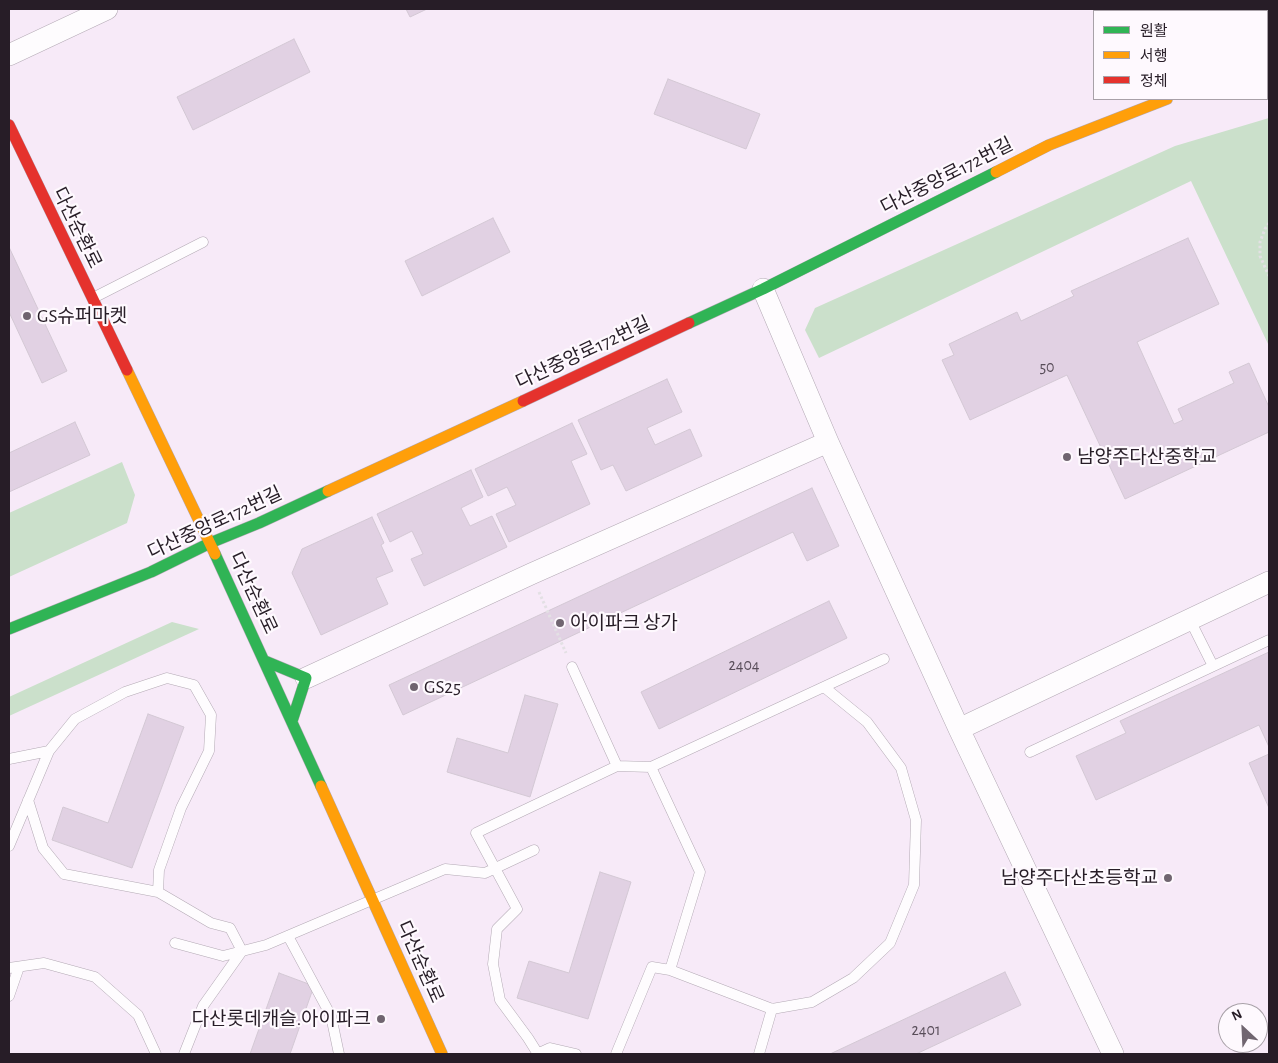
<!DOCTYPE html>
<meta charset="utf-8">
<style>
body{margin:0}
#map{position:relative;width:1278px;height:1063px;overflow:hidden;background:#f7eaf8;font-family:"Alegreya Sans","Noto Sans KR",sans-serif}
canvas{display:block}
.frame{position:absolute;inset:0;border:10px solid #271d27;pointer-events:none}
.legend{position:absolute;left:1093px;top:10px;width:175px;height:90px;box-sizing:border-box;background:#fef9fe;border:1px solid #a8a1a8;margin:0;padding:6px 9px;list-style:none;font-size:15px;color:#271d27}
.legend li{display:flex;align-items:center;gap:10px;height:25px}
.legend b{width:25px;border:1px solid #a8a1a8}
.north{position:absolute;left:1218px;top:1003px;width:50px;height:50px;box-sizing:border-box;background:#fef9fe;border:1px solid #a8a1a8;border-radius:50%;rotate:335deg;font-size:14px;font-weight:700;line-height:20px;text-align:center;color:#271d27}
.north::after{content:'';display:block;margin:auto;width:18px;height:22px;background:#706570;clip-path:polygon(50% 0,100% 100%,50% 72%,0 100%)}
</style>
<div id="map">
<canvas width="1278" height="1063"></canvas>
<div class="frame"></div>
<ul class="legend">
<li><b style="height:6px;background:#30b455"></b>원활</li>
<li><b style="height:6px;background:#ff9f0a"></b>서행</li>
<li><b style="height:6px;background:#e5322d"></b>정체</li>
</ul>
<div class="north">N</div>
</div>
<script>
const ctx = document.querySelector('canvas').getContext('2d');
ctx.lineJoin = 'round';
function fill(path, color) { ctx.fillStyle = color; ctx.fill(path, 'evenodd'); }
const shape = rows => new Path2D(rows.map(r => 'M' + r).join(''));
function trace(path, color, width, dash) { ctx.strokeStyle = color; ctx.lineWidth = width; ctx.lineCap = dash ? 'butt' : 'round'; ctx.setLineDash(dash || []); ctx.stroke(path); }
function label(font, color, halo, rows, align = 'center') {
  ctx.font = font + ' "Alegreya Sans","Noto Sans KR",sans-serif'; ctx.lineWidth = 4.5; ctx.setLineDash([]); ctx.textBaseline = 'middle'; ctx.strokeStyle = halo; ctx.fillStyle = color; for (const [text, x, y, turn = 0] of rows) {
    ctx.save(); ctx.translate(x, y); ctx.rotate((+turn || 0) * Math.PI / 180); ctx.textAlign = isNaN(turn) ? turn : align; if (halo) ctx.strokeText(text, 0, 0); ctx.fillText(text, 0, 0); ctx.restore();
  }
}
const green = shape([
 [1269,118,1269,346,1191,181,819,358,805,330,815,308,1175,146],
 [122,462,135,495,127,523,9,577,9,513],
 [172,622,199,629,9,716,9,697]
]);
const building = shape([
 [406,9,427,9,410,17,406,9],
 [294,39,310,72,193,130,177,97,294,39],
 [668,79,760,114,746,149,654,114,668,79],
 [493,218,510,252,422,296,405,261,493,218],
 [1188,238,1219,304,1137,342,1174,424,1183,420,1178,409,1234,383,1229,372,1249,363,1269,407,1269,432,1125,499,1067,375,970,420,942,360,954,355,949,344,1017,312,1021,321,1074,296,1071,291,1188,238],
 [9,247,67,371,42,383,9,312,9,247],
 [667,379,682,412,647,428,655,445,690,429,702,456,626,491,613,465,601,470,578,420,667,379],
 [75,422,90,455,9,492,9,453,75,422],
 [572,423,587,454,571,461,590,504,509,542,496,514,516,505,507,487,488,496,475,469,572,423],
 [471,470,483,497,461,508,470,526,492,516,507,547,424,586,411,559,423,554,412,531,390,542,377,514,471,470],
 [812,488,839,546,807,561,793,532,403,715,389,685,812,488],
 [372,517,384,543,381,545,393,571,376,578,388,604,321,635,292,573,302,549,372,517],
 [829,601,847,638,659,729,641,692,829,601],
 [1269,652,1269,747,1259,725,1096,800,1076,756,1126,733,1120,721,1269,652],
 [525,695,558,704,530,797,447,772,457,738,508,753,525,695],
 [148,714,184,727,132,868,52,840,63,807,108,823,148,714],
 [1269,754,1269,808,1249,763,1269,754],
 [600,872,631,882,588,1019,517,998,529,961,569,973,600,872],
 [1005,972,1021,1005,916,1054,830,1054,1005,972],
 [279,973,314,986,290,1054,250,1054,279,973]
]);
const path = shape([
 [1269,223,1265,229,1260,242,1260,256,1269,276],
 [539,592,566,653]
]);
const lane = shape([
 [93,298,203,242],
 [1189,618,1213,666],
 [572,667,617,766,651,767,700,872,670,970],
 [1030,752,1269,640],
 [9,759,49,751,75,719,125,692,167,678,194,685,211,715,209,751,181,808,159,870,158,892],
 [651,767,884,659],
 [28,800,43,848,64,874,158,892,211,923,230,928,242,951,203,1006,184,1054],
 [9,846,49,751],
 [288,936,331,1016,339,1054],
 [175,943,223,956,266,945,445,869,485,873,534,850],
 [9,968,44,963,95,977,138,1015,156,1054],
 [9,996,19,967],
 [537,1054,550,1048,576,1054],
 [538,1054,528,1038,500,1000,493,964,497,929,517,909,476,833,617,766],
 [616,1054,652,967,670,970,772,1009,812,1002,853,978,890,943,914,885,916,820,901,768,867,722,824,687],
 [759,1054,772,1009]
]);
const street = shape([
 [9,55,107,9],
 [763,289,828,442,959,729,1113,1054],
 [306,678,531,574,828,442],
 [959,729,1269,582]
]);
const fast = shape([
 [1267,76,1269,75],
 [689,323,763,289,996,172],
 [215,554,321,786],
 [9,629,151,572,210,543,259,523,328,491],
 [265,661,306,678,292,721]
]);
const slow = shape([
 [996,172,1049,145,1167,99],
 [127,370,215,554],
 [328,491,523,401],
 [321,786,442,1054]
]);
const jam = shape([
 [9,125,127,370],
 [523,401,689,323]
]);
const markers = [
 [27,316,5,"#706570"],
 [1067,457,5,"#706570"],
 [560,623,5,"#706570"],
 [414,687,5,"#706570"],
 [1168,878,5,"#706570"],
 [381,1019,5,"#706570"]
];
const numberNames = [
 ["50",1047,367],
 ["2404",744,665],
 ["2401",926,1030]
];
const streetNames = [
 ["다산중앙로172번길",947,176,-27],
 ["다산순환로",77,228,64],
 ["다산중앙로172번길",583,353,-25],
 ["다산중앙로172번길",215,523,-25],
 ["다산순환로",253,593,65],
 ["다산순환로",420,962,66]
];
const poiNames = [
 ["GS슈퍼마켓",37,316],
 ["남양주다산중학교",1077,457],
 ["아이파크 상가",570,623],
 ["GS25",424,687],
 ["남양주다산초등학교",1158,878,"right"],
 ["다산롯데캐슬.아이파크",371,1019,"right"]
];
fill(green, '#cbe0cb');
fill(building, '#e1d1e3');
trace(building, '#d3c8d4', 1);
trace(lane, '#b3a9b4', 11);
trace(street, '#b3a9b4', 22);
trace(fast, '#b3a9b4', 12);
trace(slow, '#b3a9b4', 12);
trace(jam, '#b3a9b4', 12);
trace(path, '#e3e0e4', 3, [2.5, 2.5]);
trace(lane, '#fefcfe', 10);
trace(street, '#fefcfe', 21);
trace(fast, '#30b455', 11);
trace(slow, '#ff9f0a', 11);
trace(jam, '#e5322d', 11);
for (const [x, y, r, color] of markers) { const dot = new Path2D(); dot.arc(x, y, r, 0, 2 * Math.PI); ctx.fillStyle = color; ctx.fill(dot); trace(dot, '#fef9fe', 2); }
label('16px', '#584d59', null, numberNames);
label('19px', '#271d27', '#fef9fe', streetNames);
label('19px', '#271d27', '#fef9fe', poiNames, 'left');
</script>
